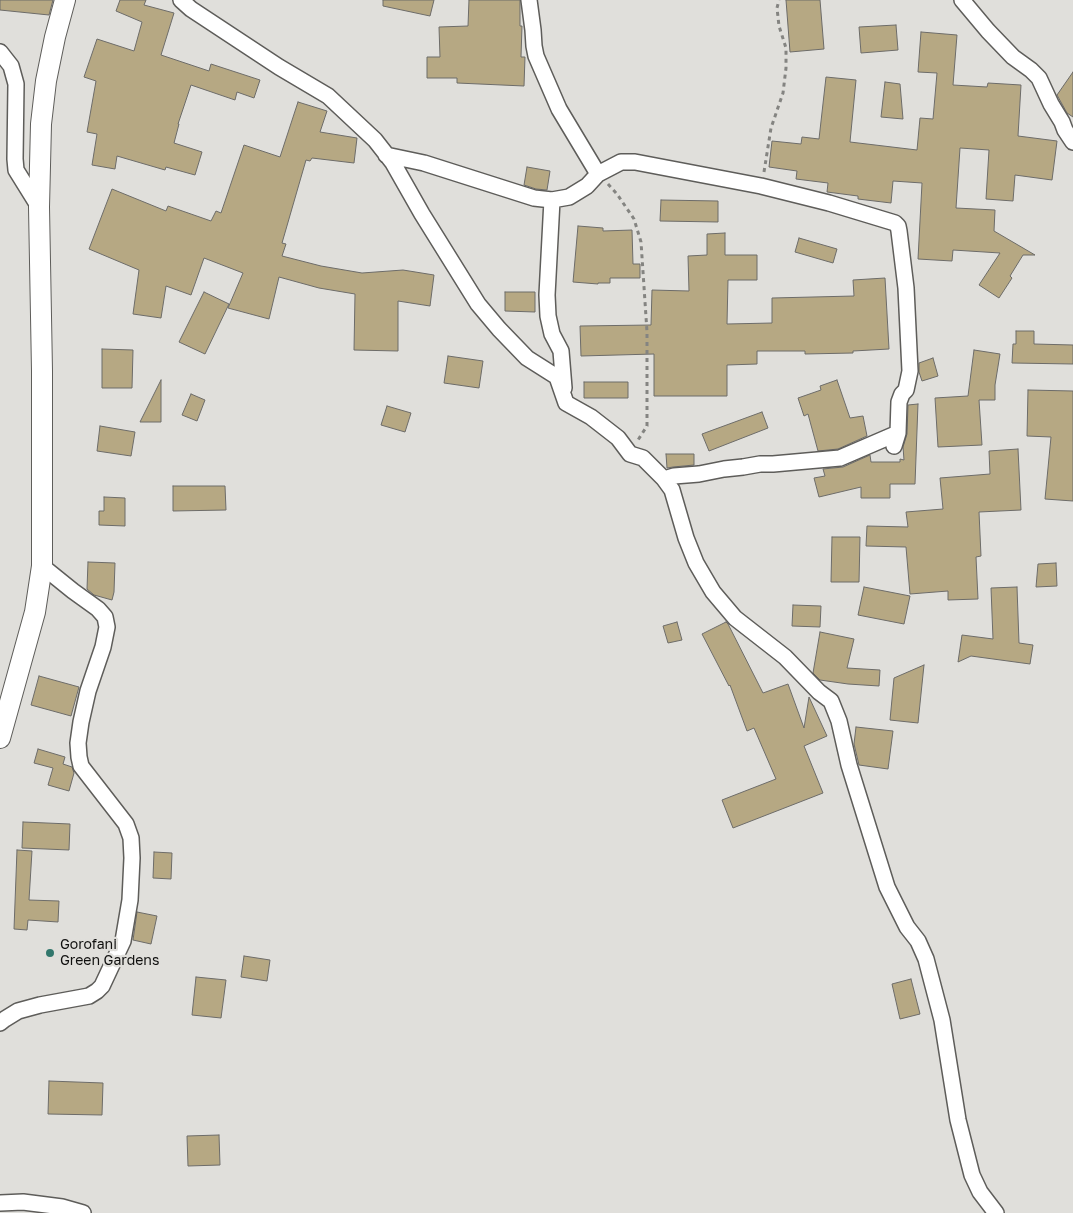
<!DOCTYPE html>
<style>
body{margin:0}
canvas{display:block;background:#e0dfdb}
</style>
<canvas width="1073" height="1213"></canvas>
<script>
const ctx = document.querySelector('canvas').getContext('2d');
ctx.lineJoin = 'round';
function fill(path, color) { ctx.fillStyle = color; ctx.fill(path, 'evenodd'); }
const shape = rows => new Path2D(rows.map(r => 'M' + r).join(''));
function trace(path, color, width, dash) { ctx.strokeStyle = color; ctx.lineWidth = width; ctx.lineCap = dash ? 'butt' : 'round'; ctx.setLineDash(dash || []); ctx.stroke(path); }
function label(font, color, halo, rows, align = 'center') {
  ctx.font = font + ' "Golos Text",sans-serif'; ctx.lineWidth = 4.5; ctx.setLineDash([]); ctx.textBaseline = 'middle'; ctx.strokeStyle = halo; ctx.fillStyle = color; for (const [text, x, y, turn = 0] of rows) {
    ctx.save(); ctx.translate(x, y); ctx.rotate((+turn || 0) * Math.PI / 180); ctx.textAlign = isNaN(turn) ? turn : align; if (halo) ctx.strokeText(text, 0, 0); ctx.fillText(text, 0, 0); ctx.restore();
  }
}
const building = shape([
 [0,0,53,0,49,15,0,10,0,0],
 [120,0,146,0,144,5,174,13,161,55,209,71,211,64,260,80,254,98,237,92,235,100,191,85,178,124,179,124,174,143,202,152,195,175,166,167,165,170,117,156,115,169,92,165,97,134,87,132,96,81,84,77,97,39,134,51,142,22,116,11,120,0],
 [383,0,434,0,430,16,383,6,383,0],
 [469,0,520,0,520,26,522,26,521,57,525,57,524,86,457,83,457,78,427,78,427,57,440,57,439,27,468,26,469,0],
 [786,0,820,0,824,49,790,52,786,0],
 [896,25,898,50,861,53,859,27,896,25],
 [921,32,957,35,953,85,987,87,988,83,1021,85,1018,136,1057,141,1052,180,1015,175,1013,201,986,199,989,150,960,148,956,208,995,210,994,231,1035,255,1023,255,1010,276,1012,278,999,298,979,285,1000,253,953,250,952,261,918,259,922,183,893,181,891,203,858,199,858,196,827,192,828,183,796,179,797,171,769,167,772,141,801,144,802,137,819,139,826,77,856,80,850,142,917,150,920,118,933,119,937,73,918,72,921,32],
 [1073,72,1073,117,1067,113,1057,95,1073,72],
 [885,82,900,84,903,119,881,117,885,82],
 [298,102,327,111,320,132,357,138,354,163,312,158,310,161,306,160,282,243,286,244,282,256,321,266,362,273,403,270,434,275,430,306,398,301,398,351,354,350,355,294,319,288,279,277,269,319,228,308,243,273,204,258,191,295,166,286,161,318,133,314,139,270,89,249,112,189,166,211,168,206,211,221,216,211,221,213,244,145,280,157,298,102],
 [527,167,550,171,547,190,536,189,524,185,527,167],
 [661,200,718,201,718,222,660,221,661,200],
 [578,226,603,228,603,231,632,230,633,264,640,264,640,278,610,278,610,283,598,283,598,284,573,282,578,226],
 [725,233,725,255,757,255,757,280,728,280,727,324,772,323,772,298,854,296,853,280,885,278,889,349,853,351,853,353,805,354,805,351,757,351,757,364,727,365,727,396,654,396,654,354,581,356,580,326,651,325,652,290,689,291,688,256,707,255,707,234,725,233],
 [799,238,837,249,833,263,795,252,799,238],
 [204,292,229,304,205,354,179,342,204,292],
 [505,292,535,292,535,312,505,311,505,292],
 [1016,331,1034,331,1034,344,1073,345,1073,364,1012,363,1013,344,1016,344,1016,331],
 [102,349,133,350,132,388,102,388,102,349],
 [974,350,1000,354,995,385,995,400,979,400,982,445,938,447,935,398,968,396,974,350],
 [448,356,483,361,479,388,444,383,448,356],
 [933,358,938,376,922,381,919,372,919,363,933,358],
 [161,380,161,422,140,422,161,380],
 [837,380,850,418,863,416,867,436,838,449,818,451,808,414,804,416,798,398,821,390,820,386,837,380],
 [584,382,628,382,628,398,584,398,584,382],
 [1028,390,1073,391,1073,501,1045,499,1051,437,1027,436,1028,390],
 [191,394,205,400,197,421,182,415,191,394],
 [918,404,915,484,890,484,890,498,861,498,861,487,819,497,814,478,825,476,823,469,843,467,870,455,871,462,900,462,900,459,904,460,903,447,907,434,908,405,918,404],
 [387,406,411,413,405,432,381,425,387,406],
 [762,412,768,428,709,451,702,434,762,412],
 [100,426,135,432,131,456,97,451,100,426],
 [1018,449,1021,510,979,512,981,556,976,557,978,599,948,600,948,591,910,594,906,547,866,546,867,526,908,527,906,512,943,509,940,478,990,474,989,451,1018,449],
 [666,454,694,454,694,465,673,467,667,468,666,454],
 [173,486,225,486,226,510,173,511,173,486],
 [104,497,125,498,125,526,99,525,99,511,104,511,104,497],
 [832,537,860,537,859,582,831,582,832,537],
 [88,562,115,563,114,592,112,600,94,595,87,589,88,562],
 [1056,563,1057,586,1036,587,1038,564,1056,563],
 [864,587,910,596,904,624,858,615,864,587],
 [1017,587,1019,643,1033,645,1030,664,971,656,958,662,962,635,993,639,991,588,1017,587],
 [793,605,821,606,820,627,792,626,793,605],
 [677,622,682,640,668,643,663,626,677,622],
 [726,622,728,624,763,693,788,684,804,728,809,697,827,736,804,746,823,793,733,828,722,800,776,779,754,728,747,731,730,685,729,686,702,634,726,622],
 [820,632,854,639,847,668,880,670,879,686,848,684,820,680,813,673,820,632],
 [924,665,918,723,890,720,894,678,924,665],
 [39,676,79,687,71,716,31,705,39,676],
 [856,727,893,731,888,769,859,765,854,744,856,727],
 [38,749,65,757,63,764,72,767,74,773,69,791,48,785,53,768,34,763,38,749],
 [23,822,70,824,69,850,22,848,23,822],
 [17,850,32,851,29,900,59,901,58,922,28,920,27,930,14,929,17,850],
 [154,852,172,853,171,879,153,878,154,852],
 [137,912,157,916,151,944,133,940,137,912],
 [244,956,270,960,267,981,241,977,244,956],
 [196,977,226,980,221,1018,192,1015,196,977],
 [911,979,920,1014,900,1019,892,984,911,979],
 [49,1081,103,1083,102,1115,48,1114,49,1081],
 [219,1135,220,1165,188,1166,187,1136,219,1135]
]);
const path = shape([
 [764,172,771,128,783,93,786,68,786,48,779,26,777,8,779,0],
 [608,184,617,194,634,219,641,242,647,332,647,426,638,440]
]);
const minor = shape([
 [181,0,191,9,279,67,328,96,375,140,393,163,422,214,478,304,499,329,527,358,557,377,566,403,591,417,618,438,630,454,643,458,664,479,672,490,686,538,696,563,713,592,735,618,785,657,819,692,831,701,839,721,849,765,887,887,907,927,918,941,926,959,942,1020,958,1120,972,1175,980,1192,996,1213],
 [529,0,533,30,534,46,536,56,559,109,598,174],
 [962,0,988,31,1013,57,1031,70,1039,78,1051,104,1062,122,1065,130,1073,142],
 [0,52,11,66,16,84,15,159,16,170,39,207],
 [386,155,424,163,534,198,552,200,569,197,587,186,598,174,621,162,635,162,761,186,829,203,895,223,898,226,899,231,906,288,910,371,906,390,902,394,899,402,898,433,894,446],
 [552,200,547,295,548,316,552,334,561,351,564,388],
 [664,479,674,476,699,474,724,469,743,467,760,464,773,464,840,458,898,433],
 [0,1023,5,1019,18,1011,40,1005,89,996,97,991,102,986,123,941,130,900,132,858,131,838,126,824,81,766,79,757,78,743,81,722,88,691,103,647,107,627,105,617,98,609,73,591,42,566],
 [0,1203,23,1202,62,1207,83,1213]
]);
const tertiary = shape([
 [0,738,35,612,42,566,42,371,39,207,41,124,46,81,55,37,65,0]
]);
const markers = [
 [50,953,5,"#32776c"]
];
const poiNames = [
 ["Gorofani",60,945],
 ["Green Gardens",60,961]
];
fill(building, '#b6a883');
trace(building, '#6d6c69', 1);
trace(minor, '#5e5d5a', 18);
trace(tertiary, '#5e5d5a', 22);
trace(path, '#848481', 3, [4, 4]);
trace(minor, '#fff', 15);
trace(tertiary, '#fff', 20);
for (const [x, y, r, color] of markers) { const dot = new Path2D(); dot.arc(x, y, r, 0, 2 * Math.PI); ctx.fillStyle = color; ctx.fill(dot); trace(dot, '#e0dfdb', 2); }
label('14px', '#10100f', '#e0dfdb', poiNames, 'left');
</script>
